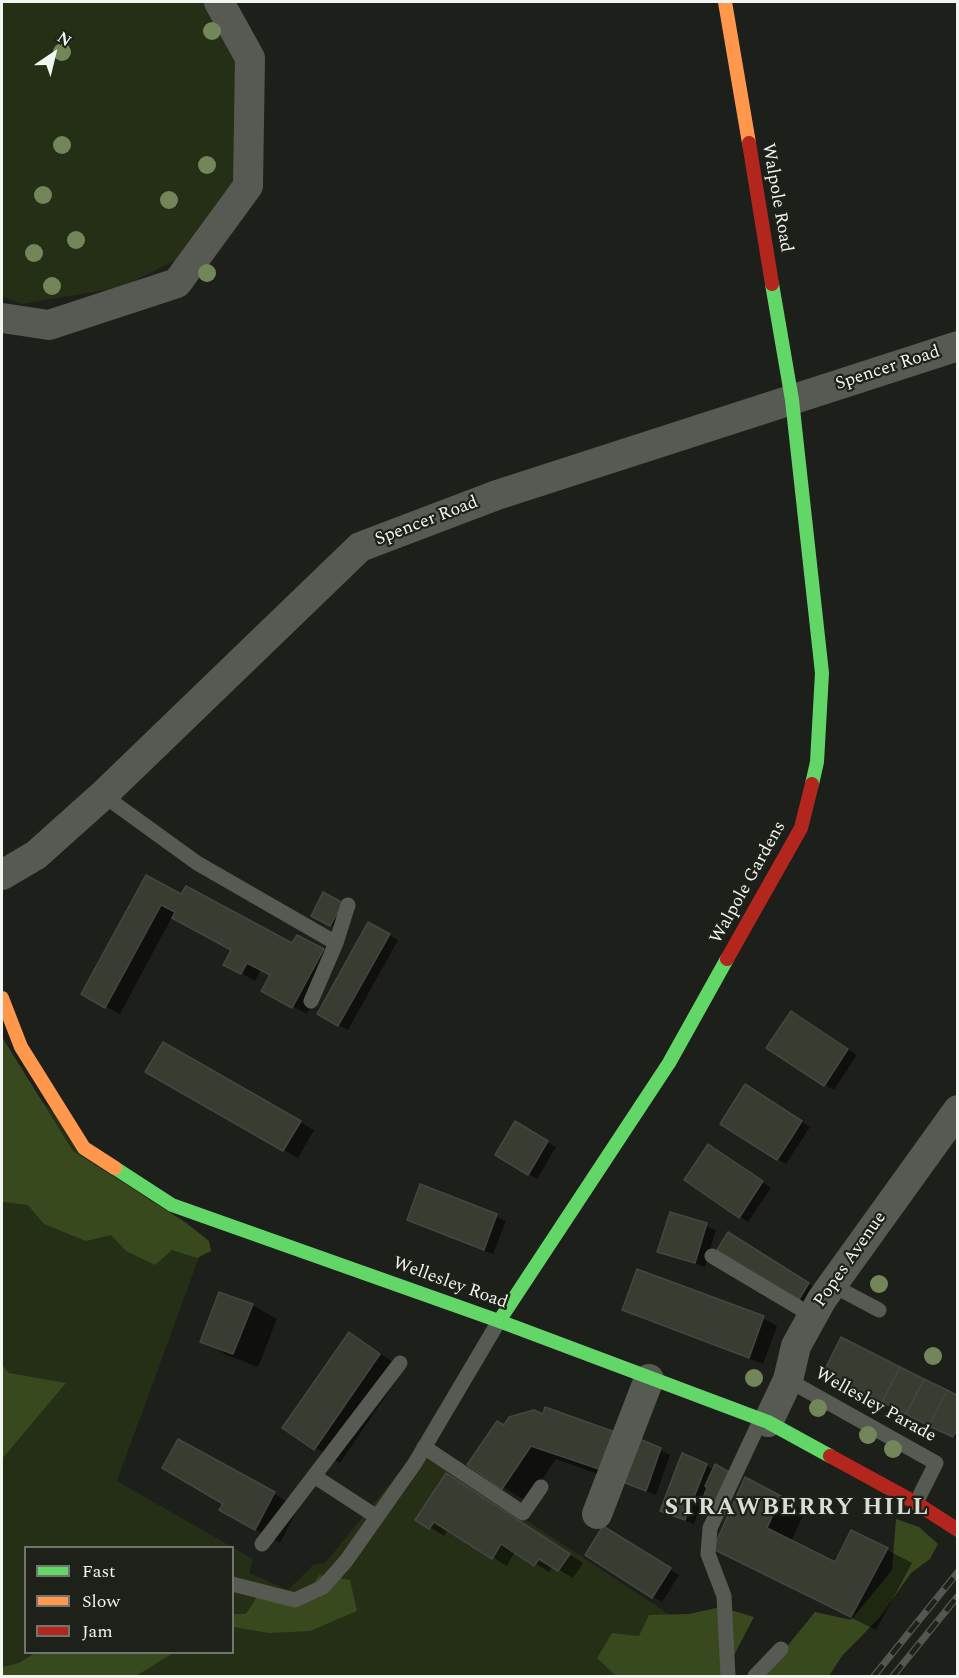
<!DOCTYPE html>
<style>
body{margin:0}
#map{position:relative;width:959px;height:1678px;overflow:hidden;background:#1d1f1b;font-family:Spectral,serif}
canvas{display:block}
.frame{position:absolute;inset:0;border:3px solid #f2f4ef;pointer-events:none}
.legend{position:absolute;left:24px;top:1546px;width:210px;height:108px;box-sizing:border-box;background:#1d2119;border:2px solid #72756f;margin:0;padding:8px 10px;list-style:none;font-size:18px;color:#f2f4ef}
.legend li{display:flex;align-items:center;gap:12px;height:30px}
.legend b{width:30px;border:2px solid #72756f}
.north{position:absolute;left:24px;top:24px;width:60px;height:60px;-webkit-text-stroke:4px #1d2119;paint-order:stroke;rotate:35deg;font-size:16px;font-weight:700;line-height:24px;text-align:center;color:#f2f4ef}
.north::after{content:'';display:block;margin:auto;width:21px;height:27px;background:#f2f4ef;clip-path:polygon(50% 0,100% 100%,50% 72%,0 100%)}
</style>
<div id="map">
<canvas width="959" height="1678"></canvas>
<div class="frame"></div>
<ul class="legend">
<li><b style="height:8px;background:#63d668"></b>Fast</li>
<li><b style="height:8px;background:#ff974d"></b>Slow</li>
<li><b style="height:8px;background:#b3261e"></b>Jam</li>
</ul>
<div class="north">N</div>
</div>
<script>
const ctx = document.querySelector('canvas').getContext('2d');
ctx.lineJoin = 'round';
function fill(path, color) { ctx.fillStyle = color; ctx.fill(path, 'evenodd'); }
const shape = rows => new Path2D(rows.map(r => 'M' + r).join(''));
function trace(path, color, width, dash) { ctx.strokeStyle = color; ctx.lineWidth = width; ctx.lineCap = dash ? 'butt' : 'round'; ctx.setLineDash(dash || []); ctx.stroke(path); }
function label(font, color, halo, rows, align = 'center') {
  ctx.font = font + ' Spectral,serif'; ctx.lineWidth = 4.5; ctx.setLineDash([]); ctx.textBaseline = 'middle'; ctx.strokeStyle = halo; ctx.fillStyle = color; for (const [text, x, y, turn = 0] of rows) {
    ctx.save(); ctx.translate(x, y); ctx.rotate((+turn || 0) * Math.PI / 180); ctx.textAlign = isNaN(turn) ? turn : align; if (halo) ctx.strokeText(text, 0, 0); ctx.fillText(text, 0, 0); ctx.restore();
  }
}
const green = shape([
 [2,2,207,2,240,69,238,177,176,260,122,287,22,304,2,296],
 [2,1063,201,1252,117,1481,253,1559,249,1573,288,1590,313,1565,325,1563,418,1449,693,1630,708,1676,2,1676],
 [26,1548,232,1548,232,1652,26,1652]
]);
const forest = shape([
 [2,1037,73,1151,185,1222,209,1241,211,1251,197,1258,172,1250,155,1265,126,1251,111,1235,86,1241,44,1224,28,1205,2,1202],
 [2,1365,9,1373,66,1383,2,1459],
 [896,1519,919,1527,938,1544,930,1559,911,1573,880,1617,842,1656,829,1676,763,1676,815,1612,851,1620,892,1570],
 [319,1575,350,1580,357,1611,310,1631,269,1633,233,1627,232,1614,246,1614,260,1592,301,1605],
 [721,1607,754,1617,723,1676,616,1676,597,1658,612,1633,639,1636,649,1615,689,1614],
 [35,1653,35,1652,173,1653,136,1676,2,1676,2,1667,19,1663]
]);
const shadow = shape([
 [146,877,182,896,293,945,298,937,337,958,307,1014,277,998,272,975,261,969,255,981,225,964,232,950,172,917,120,1014,97,1002],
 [346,907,335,927,313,915],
 [369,924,398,940,348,1030,319,1014],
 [801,1018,857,1055,834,1090,825,1085],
 [163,1044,314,1130,298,1158,147,1072],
 [755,1092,810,1127,786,1164,777,1159],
 [515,1123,556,1147,537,1179,497,1154],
 [718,1151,771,1188,748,1222,739,1216],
 [421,1186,506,1221,493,1254,408,1219],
 [671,1213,716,1230,705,1267,659,1251],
 [738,1239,817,1289,808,1305,799,1299],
 [638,1271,763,1318,777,1326,763,1364,638,1317,624,1310],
 [252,1305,277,1319,258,1367,227,1355,202,1341],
 [349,1334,404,1369,340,1463,284,1428],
 [834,1377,958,1397,958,1439],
 [504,1427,636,1439,670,1455,656,1495,556,1459,527,1502,469,1465],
 [706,1465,714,1470,694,1524,662,1511],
 [745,1479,805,1511,791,1542,835,1564,852,1532,912,1563,876,1630,740,1562],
 [460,1483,583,1563,573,1578,553,1566,549,1572,515,1551,507,1566,448,1529,444,1536,417,1519],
 [274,1494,298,1508,280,1543,243,1522,225,1503],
 [604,1529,679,1575,662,1602,587,1555]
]);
const building = shape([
 [146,875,181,894,186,886,292,943,297,935,324,949,292,1008,261,991,270,975,247,963,241,974,223,965,231,950,172,918,175,912,161,905,105,1008,81,994,146,875],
 [323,892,343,903,330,926,311,916,323,892],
 [368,922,390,934,338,1026,317,1014,368,922],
 [791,1011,848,1049,824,1086,766,1048,791,1011],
 [163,1042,301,1121,283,1151,145,1072,163,1042],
 [745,1084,802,1121,777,1160,720,1124,745,1084],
 [515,1121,548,1141,528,1175,495,1155,515,1121],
 [708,1144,763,1181,739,1218,684,1180,708,1144],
 [420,1184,497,1214,484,1250,407,1220,420,1184],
 [670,1212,707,1223,695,1263,657,1252,670,1212],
 [728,1232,809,1283,798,1301,717,1250,728,1232],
 [637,1269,764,1316,749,1358,622,1310,637,1269],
 [219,1292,253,1304,233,1354,200,1342,219,1292],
 [349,1332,380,1354,314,1450,282,1428,349,1332],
 [841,1337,900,1367,882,1402,823,1373,841,1337],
 [900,1367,924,1379,906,1414,882,1402,900,1367],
 [924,1379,947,1390,929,1426,906,1414,924,1379],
 [947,1390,958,1396,958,1428,953,1437,929,1426,947,1390],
 [545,1407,615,1432,602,1470,531,1446,502,1489,467,1465,497,1421,504,1425,509,1417,534,1410,543,1414,545,1407],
 [635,1437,661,1448,646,1491,620,1481,635,1437],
 [178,1439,275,1492,255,1530,219,1510,223,1504,162,1468,178,1439],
 [682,1453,707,1464,685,1520,660,1511,682,1453],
 [715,1464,729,1472,715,1505,703,1498,707,1488,705,1486,715,1464],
 [446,1473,570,1554,558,1571,539,1559,534,1566,501,1544,492,1559,434,1522,429,1529,415,1520,446,1473],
 [745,1477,781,1496,767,1528,835,1562,851,1530,888,1548,851,1617,713,1549,745,1477],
 [603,1526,671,1568,652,1598,585,1555,603,1526]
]);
const lane = shape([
 [103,795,197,863,336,943],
 [311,1001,336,943,348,905],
 [712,1256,813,1316],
 [832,1285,879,1310],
 [788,1380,936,1463,916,1503],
 [424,1447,523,1513,541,1487],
 [377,1517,314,1476,400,1363],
 [262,1544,314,1476],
 [232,1584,295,1600,323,1587,346,1561,415,1463,499,1321],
 [728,1676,724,1596,708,1554,710,1528,761,1419],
 [755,1676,781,1649]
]);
const street = shape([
 [2,318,49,325,177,283,248,186,250,58,219,2],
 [2,875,36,855,103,795,360,547,497,495,958,346],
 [768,1422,788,1380,796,1346,822,1299,958,1110],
 [597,1514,649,1379]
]);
const fast = shape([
 [772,284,792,400,822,673,817,762,812,784],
 [115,1168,172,1205,499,1321,768,1422,830,1456],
 [499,1321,669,1063,727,959]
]);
const slow = shape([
 [725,2,749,143],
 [2,998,21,1047,84,1148,115,1168]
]);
const jam = shape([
 [749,143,772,284],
 [727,959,801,828,812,784],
 [830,1456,916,1503,958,1530]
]);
const rail = shape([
 [874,1676,958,1572],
 [893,1676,958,1596]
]);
const trees = [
 [212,31],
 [62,52],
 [62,145],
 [207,165],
 [43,195],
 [169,200],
 [76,240],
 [34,253],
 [207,273],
 [52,286],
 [879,1284],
 [933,1356],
 [754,1378],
 [818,1408],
 [868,1435],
 [893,1449]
];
const streetNames = [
 ["Walpole Road",776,198,80],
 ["Spencer Road",888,369,-18],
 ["Spencer Road",427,522,-21],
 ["Walpole Gardens",749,883,-61],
 ["Popes Avenue",851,1260,-55],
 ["Wellesley Road",450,1284,20],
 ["Wellesley Parade",875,1406,29]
];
const districtNames = [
 ["STRAWBERRY HILL",797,1509]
];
fill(green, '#242f15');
fill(forest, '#39491e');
fill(shadow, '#0007');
fill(building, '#383c31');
trace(building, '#444642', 1.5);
trace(lane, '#575a53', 15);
trace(street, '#575a53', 30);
trace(fast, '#63d668', 14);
trace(slow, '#ff974d', 14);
trace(jam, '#b3261e', 14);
trace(rail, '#545651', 7);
trace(rail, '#1d2119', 4.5, [14]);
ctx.fillStyle = '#738659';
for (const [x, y] of trees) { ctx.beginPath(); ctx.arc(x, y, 9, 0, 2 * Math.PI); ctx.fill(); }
label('18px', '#f2f4ef', '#1d2119', streetNames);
ctx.letterSpacing = '1.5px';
label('bold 24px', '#d8dcd2', '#1d2119', districtNames);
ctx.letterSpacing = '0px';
</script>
